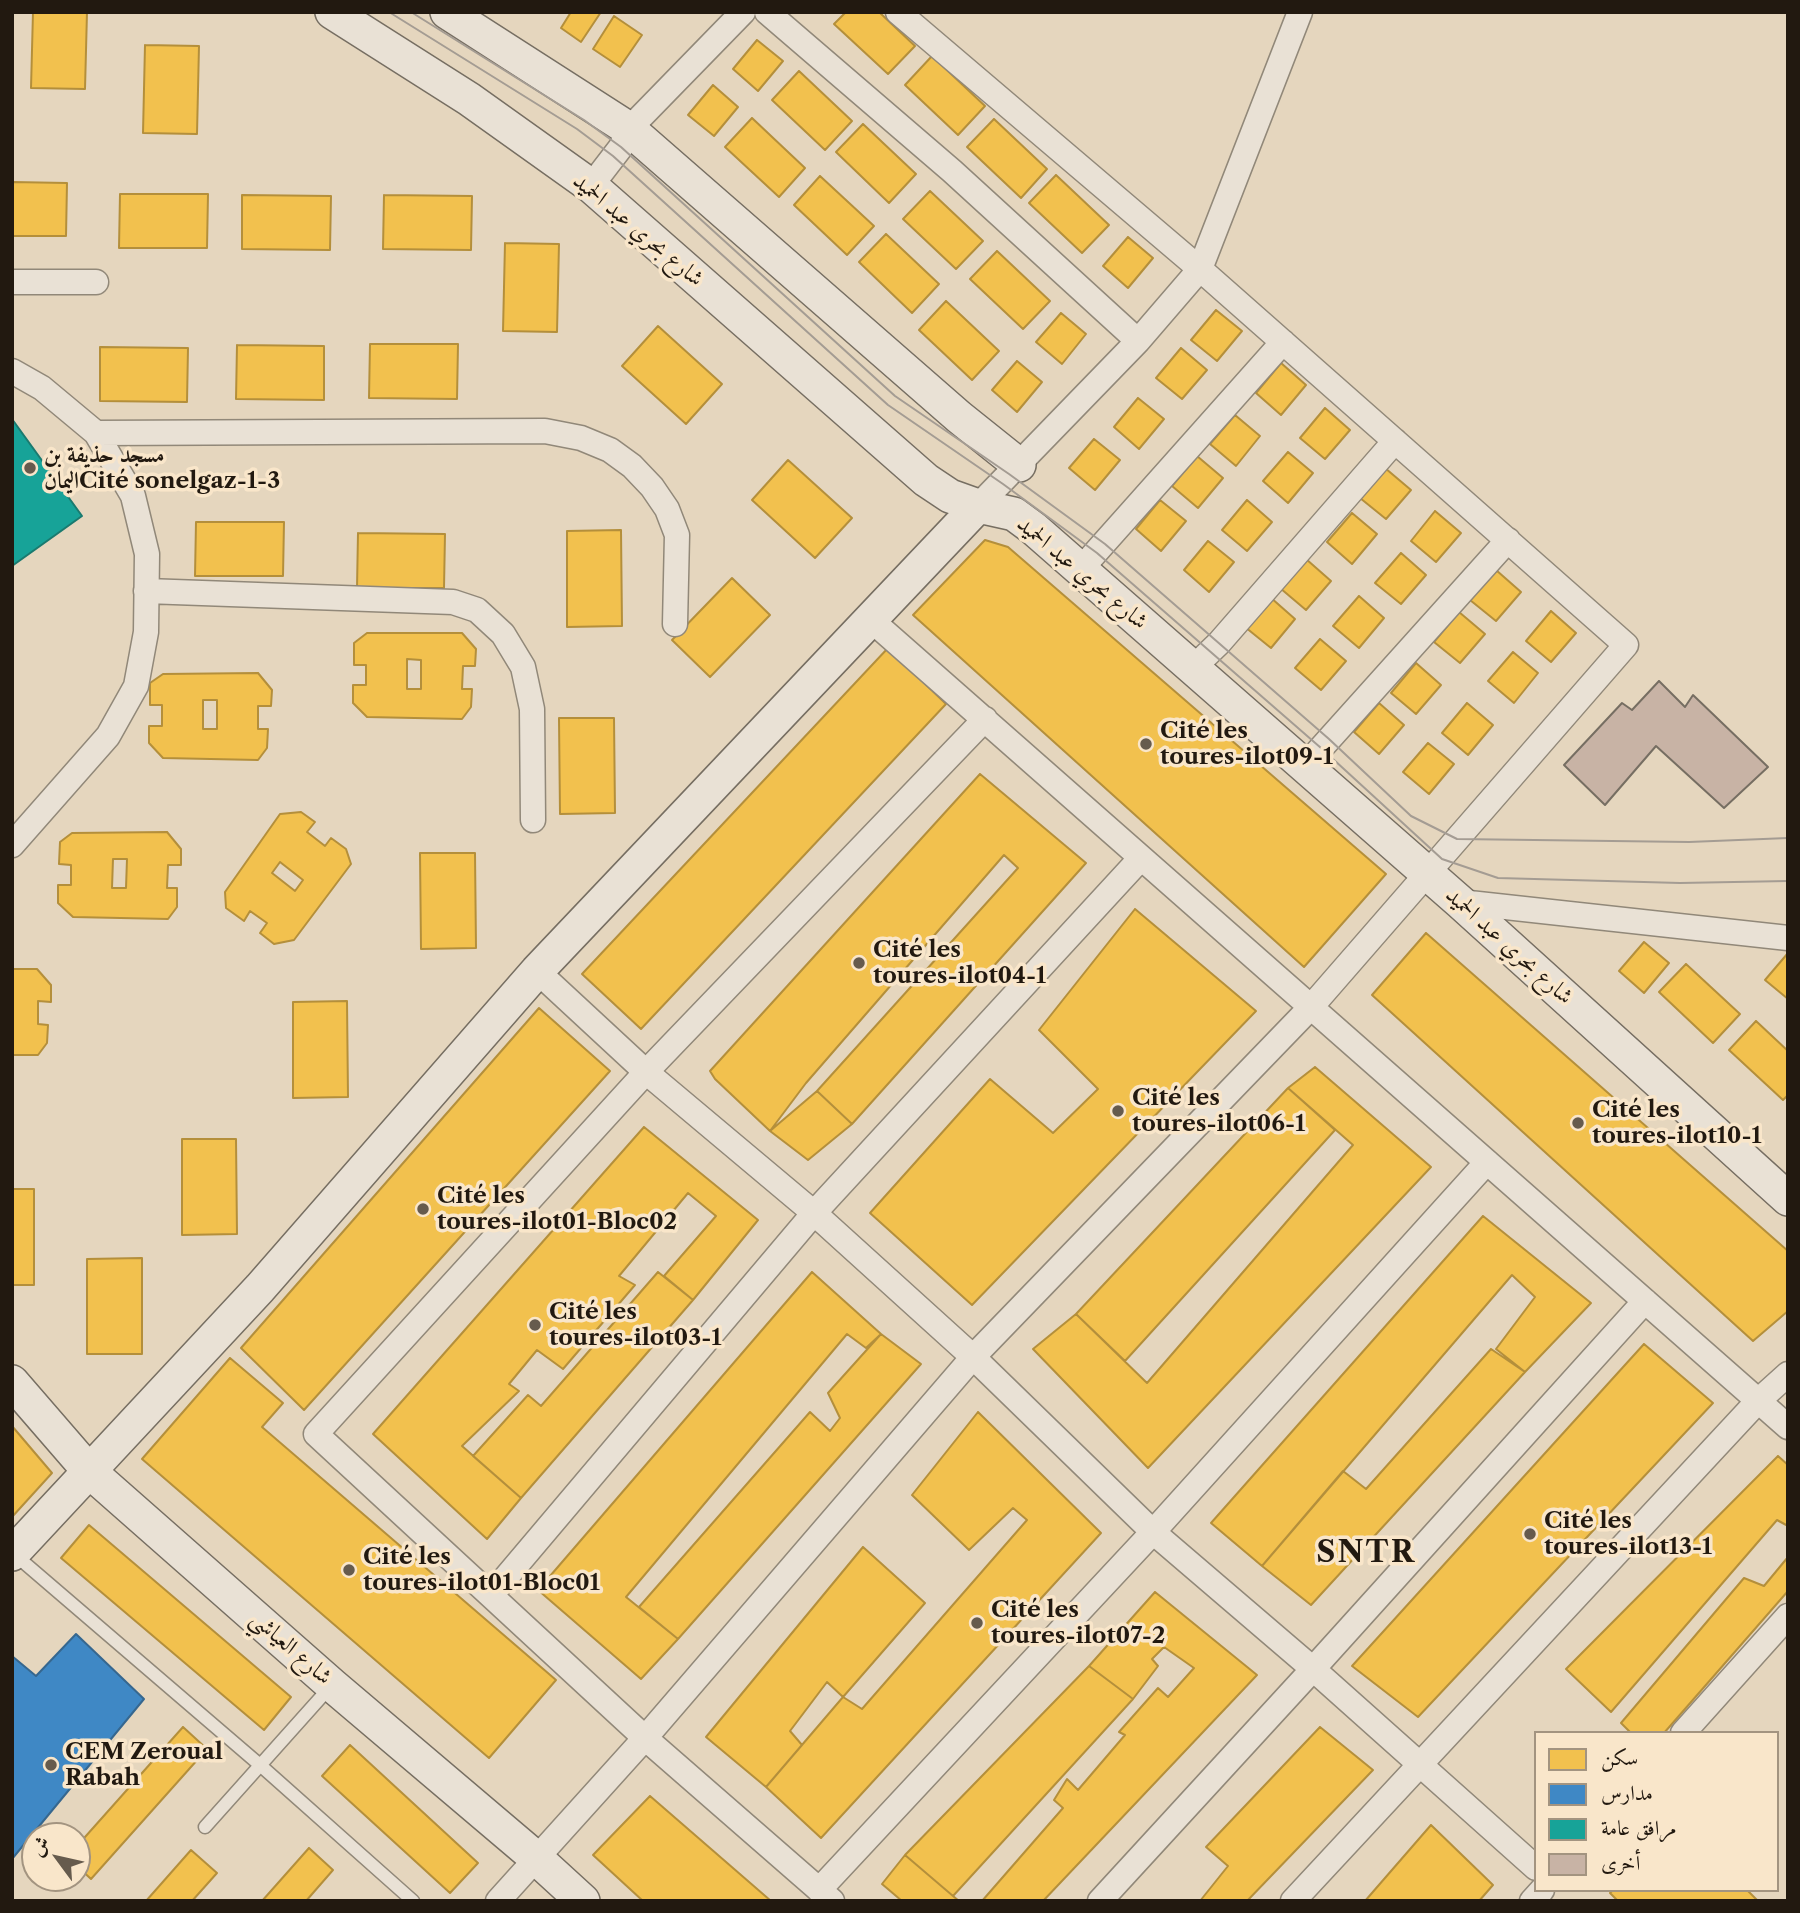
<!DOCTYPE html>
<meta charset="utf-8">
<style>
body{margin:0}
#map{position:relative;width:1800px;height:1913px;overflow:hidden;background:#e5d6be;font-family:"Libre Caslon Text",Amiri,serif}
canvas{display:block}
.frame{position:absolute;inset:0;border:14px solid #221910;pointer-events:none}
.legend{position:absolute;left:1534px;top:1731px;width:245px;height:161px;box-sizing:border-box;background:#f9e6ca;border:2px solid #a39480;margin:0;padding:9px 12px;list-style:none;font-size:21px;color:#221910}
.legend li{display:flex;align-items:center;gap:14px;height:35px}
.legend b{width:35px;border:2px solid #a39480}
.north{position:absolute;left:21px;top:1822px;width:70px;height:70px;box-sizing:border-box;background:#f9e6ca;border:2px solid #a39480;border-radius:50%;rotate:303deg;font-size:19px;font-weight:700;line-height:28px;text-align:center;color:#221910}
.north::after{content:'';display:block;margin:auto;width:24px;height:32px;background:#665b4d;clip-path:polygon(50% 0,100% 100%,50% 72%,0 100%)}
</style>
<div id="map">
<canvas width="1800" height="1913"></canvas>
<div class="frame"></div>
<ul class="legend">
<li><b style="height:19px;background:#f2c14e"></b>سكن</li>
<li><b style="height:19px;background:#3f88c5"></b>مدارس</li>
<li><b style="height:19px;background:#17a398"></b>مرافق عامة</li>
<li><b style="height:19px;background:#c8b3a5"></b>أخرى</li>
</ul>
<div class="north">ش</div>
</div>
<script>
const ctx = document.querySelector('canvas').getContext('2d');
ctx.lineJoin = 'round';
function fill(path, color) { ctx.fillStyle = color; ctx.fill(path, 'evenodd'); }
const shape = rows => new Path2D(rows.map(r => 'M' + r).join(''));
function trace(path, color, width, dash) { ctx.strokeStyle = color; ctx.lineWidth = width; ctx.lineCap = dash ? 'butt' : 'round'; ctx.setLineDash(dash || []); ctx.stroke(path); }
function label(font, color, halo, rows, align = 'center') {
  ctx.font = font + ' "Libre Caslon Text",Amiri,serif'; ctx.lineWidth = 7; ctx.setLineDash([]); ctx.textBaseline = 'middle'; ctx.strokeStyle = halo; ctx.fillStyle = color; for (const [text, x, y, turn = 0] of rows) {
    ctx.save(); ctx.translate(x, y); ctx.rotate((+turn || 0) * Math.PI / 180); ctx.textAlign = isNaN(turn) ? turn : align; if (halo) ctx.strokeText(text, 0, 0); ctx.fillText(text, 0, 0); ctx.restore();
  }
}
const homes = shape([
 [33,12,87,12,85,89,31,88,33,12],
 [571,12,601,12,581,42,561,28,571,12],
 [846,12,879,12,915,46,888,74,834,24,846,12],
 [614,16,642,35,620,67,593,49,614,16],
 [757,40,783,61,758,91,733,69,757,40],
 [145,45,199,46,197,134,143,133,145,45],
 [932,56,985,106,958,135,905,85,932,56],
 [799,71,852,121,825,150,772,100,799,71],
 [713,85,738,107,714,136,688,115,713,85],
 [752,118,805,168,779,197,725,147,752,118],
 [994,119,1047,169,1021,198,967,147,994,119],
 [863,124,916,174,889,203,836,152,863,124],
 [1056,175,1109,225,1082,253,1029,203,1056,175],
 [820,176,874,226,847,255,794,205,820,176],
 [12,182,67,183,66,236,12,236,12,182],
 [930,191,983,241,956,269,903,219,930,191],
 [120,194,208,194,207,248,119,248,120,194],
 [242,195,331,196,330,250,242,249,242,195],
 [384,195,472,196,471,250,383,249,384,195],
 [886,234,939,284,912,313,859,262,886,234],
 [1128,237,1153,258,1128,288,1103,266,1128,237],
 [505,243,559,244,557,332,503,331,505,243],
 [997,251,1050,301,1023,329,970,279,997,251],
 [946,301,999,351,972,380,919,330,946,301],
 [1216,310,1242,331,1217,361,1191,340,1216,310],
 [1061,313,1086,334,1062,364,1036,342,1061,313],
 [658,326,722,384,686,424,622,366,658,326],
 [370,344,458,344,457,399,369,398,370,344],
 [237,345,324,346,324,400,236,399,237,345],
 [100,347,188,348,187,402,100,401,100,347],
 [1181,348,1207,370,1182,399,1156,378,1181,348],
 [1017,361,1042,382,1017,412,992,390,1017,361],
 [1281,363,1306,385,1281,415,1256,393,1281,363],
 [1138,398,1164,419,1139,449,1114,427,1138,398],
 [1325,408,1350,430,1325,459,1300,438,1325,408],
 [1235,415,1260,436,1236,466,1210,444,1235,415],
 [1094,439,1120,460,1095,490,1069,468,1094,439],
 [1288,452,1313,473,1288,503,1263,481,1288,452],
 [1197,456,1223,478,1198,508,1172,486,1197,456],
 [788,460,852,518,815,558,752,500,788,460],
 [1385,468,1411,490,1386,519,1360,498,1385,468],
 [1160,500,1186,521,1161,551,1136,529,1160,500],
 [1247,500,1272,522,1247,551,1222,530,1247,500],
 [1435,511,1461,533,1436,562,1411,541,1435,511],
 [1352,513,1377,534,1352,564,1327,542,1352,513],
 [196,522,284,522,283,576,195,576,196,522],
 [621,530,622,626,567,627,567,531,621,530],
 [358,533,445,534,444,588,357,588,358,533],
 [985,540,1008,547,1386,874,1304,967,913,615,985,540],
 [1208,541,1234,562,1209,592,1184,570,1208,541],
 [1401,553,1426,575,1401,604,1375,583,1401,553],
 [1306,559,1331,581,1306,610,1280,588,1306,559],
 [1496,570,1521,592,1496,621,1470,600,1496,570],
 [732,578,770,615,710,677,672,640,732,578],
 [1359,596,1384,618,1359,648,1333,626,1359,596],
 [1270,597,1295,619,1271,648,1245,627,1270,597],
 [1551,611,1576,633,1551,662,1526,641,1551,611],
 [1459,612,1485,634,1460,663,1434,642,1459,612],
 [367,633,462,633,476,649,475,666,463,666,462,689,472,689,471,707,462,719,367,717,353,703,353,685,366,685,366,665,354,665,354,643,367,633],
 [407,659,421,660,421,689,407,689,407,659],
 [1320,639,1346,661,1321,690,1295,668,1320,639],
 [888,648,946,704,641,1029,582,974,888,648],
 [1513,652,1538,673,1514,703,1488,681,1513,652],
 [1416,663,1441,685,1416,714,1391,693,1416,663],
 [258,673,272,690,271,706,258,706,258,729,268,729,267,748,258,760,163,758,149,743,149,726,162,726,162,705,150,705,150,683,163,674,258,673],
 [203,700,217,700,217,729,203,729,203,700],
 [1379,703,1404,725,1379,754,1354,732,1379,703],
 [1467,703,1493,725,1468,755,1442,733,1467,703],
 [559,718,614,718,615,813,560,814,559,718],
 [1428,743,1454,764,1429,794,1403,772,1428,743],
 [980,774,1086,863,852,1124,817,1091,1018,868,1004,855,806,1083,770,1131,715,1079,710,1071,980,774],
 [301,812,315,822,307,832,325,846,331,838,346,849,351,864,294,940,274,944,260,933,267,923,250,911,244,921,226,908,225,892,280,814,301,812],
 [280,862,303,880,295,891,272,873,280,862],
 [167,832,181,849,181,865,168,865,167,888,177,888,177,907,168,919,73,917,58,903,58,885,71,885,71,865,59,864,60,842,72,833,167,832],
 [113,859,127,859,126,888,112,888,113,859],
 [420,853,475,853,476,948,421,949,420,853],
 [1135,909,1256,1011,972,1305,870,1213,990,1079,1053,1133,1098,1089,1039,1030,1135,909],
 [1426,933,1788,1251,1788,1311,1753,1341,1372,995,1426,933],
 [1644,942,1669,963,1644,993,1619,971,1644,942],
 [1788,953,1788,999,1765,980,1788,953],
 [1686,964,1740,1014,1713,1043,1659,992,1686,964],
 [12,969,37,969,51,985,51,1002,38,1001,38,1024,48,1025,47,1043,38,1055,12,1055,12,969],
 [347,1001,348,1097,293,1098,293,1002,347,1001],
 [539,1008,610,1071,304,1410,241,1348,539,1008],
 [1756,1021,1788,1051,1788,1095,1783,1100,1729,1050,1756,1021],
 [1315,1067,1431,1167,1148,1468,1033,1349,1076,1314,1147,1383,1353,1145,1288,1088,1315,1067],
 [1288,1088,1335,1130,1125,1361,1076,1314,1288,1088],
 [817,1091,852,1124,808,1160,770,1131,817,1091],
 [644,1127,758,1220,693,1300,664,1276,716,1216,688,1193,619,1276,635,1285,563,1369,537,1350,509,1384,519,1391,462,1446,521,1498,487,1539,373,1434,644,1127],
 [182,1139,236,1139,237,1234,182,1235,182,1139],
 [12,1189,34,1189,34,1285,12,1285,12,1189],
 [1483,1216,1591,1303,1525,1372,1496,1349,1535,1297,1512,1275,1262,1566,1211,1523,1483,1216],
 [142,1258,142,1354,87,1354,87,1259,142,1258],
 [658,1272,693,1300,521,1498,473,1456,528,1395,541,1406,658,1272],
 [812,1272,881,1334,866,1348,847,1334,626,1597,678,1639,641,1679,538,1590,812,1272],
 [881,1334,921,1364,678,1639,639,1607,810,1412,830,1431,840,1418,828,1393,881,1334],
 [1644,1344,1713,1403,1418,1717,1352,1666,1644,1344],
 [1491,1349,1525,1372,1311,1605,1262,1566,1343,1471,1366,1489,1491,1349],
 [230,1358,283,1403,262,1427,556,1680,489,1758,142,1459,230,1358],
 [978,1412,1101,1533,821,1838,766,1787,843,1697,862,1709,1027,1520,1013,1508,969,1550,912,1495,978,1412],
 [12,1426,52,1473,12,1517,12,1426],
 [1778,1456,1788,1465,1788,1526,1777,1520,1611,1712,1566,1669,1778,1456],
 [89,1525,291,1697,264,1730,61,1558,89,1525],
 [863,1547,925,1603,843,1697,827,1682,790,1731,802,1745,766,1787,706,1737,863,1547],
 [1788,1557,1788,1591,1664,1733,1631,1733,1621,1723,1744,1578,1764,1586,1788,1557],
 [1155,1592,1257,1675,1043,1901,982,1901,1063,1808,1054,1800,1067,1779,1078,1790,1125,1735,1119,1732,1158,1688,1168,1697,1194,1668,1164,1647,1152,1659,1158,1666,1133,1699,1089,1666,1155,1592],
 [1089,1666,1133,1699,953,1896,905,1855,1089,1666],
 [183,1727,207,1749,91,1879,77,1866,77,1846,183,1727],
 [1320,1727,1373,1770,1247,1901,1200,1901,1228,1866,1206,1847,1320,1727],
 [350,1745,478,1863,450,1893,322,1776,350,1745],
 [650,1796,771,1901,643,1901,593,1855,650,1796],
 [1431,1825,1493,1885,1479,1901,1365,1901,1431,1825],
 [309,1848,333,1870,306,1901,262,1901,309,1848],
 [191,1850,217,1873,192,1901,146,1901,191,1850],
 [905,1855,953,1896,959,1901,902,1901,882,1884,905,1855],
 [1613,1890,1747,1890,1758,1901,1618,1901,1610,1893,1613,1890]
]);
const schools = shape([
 [76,1634,144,1699,12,1859,12,1656,36,1676,76,1634]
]);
const public = shape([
 [12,419,82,516,12,566,12,419]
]);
const building = shape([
 [1659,681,1685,707,1693,695,1768,767,1724,808,1656,746,1605,805,1564,765,1622,703,1632,710,1659,681]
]);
const lane = shape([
 [14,1554,260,1765,413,1901],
 [205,1827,331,1686]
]);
const street = shape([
 [767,12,952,171,1138,341],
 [591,186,621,147,629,129,743,12],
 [12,282,96,282],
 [12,371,42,388,96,433,133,496,147,554,146,632,136,686,108,736,12,845],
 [96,433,545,431,581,438,610,450,632,466,652,487,667,509,677,535,675,624],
 [978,506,1138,341,1200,269,1300,12],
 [1080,570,1283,342],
 [146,591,453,602,477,610,503,634,523,667,532,709,533,820],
 [870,619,1788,1427],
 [1193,668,1219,643,1395,441],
 [1305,766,1508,540],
 [1460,902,1788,938],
 [537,971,646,1072,814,1213,973,1357,1153,1532,1313,1669,1536,1868],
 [492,1594,814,1213,1141,858],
 [1683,1733,1788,1616],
 [819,1890,1153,1532,1487,1162],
 [498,1901,645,1738,973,1357,1311,1007,1626,645,1200,269,898,12],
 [832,1901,645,1738,316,1434,646,1072,985,719],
 [1100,1901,1313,1669,1645,1301],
 [1293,1901,1758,1401,1788,1374],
 [1532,1901,1542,1890]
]);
const secondary = shape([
 [332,12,469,99,591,186,926,480,950,496,978,506,1014,514,1033,528,1460,902,1788,1199],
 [447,12,629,129,959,417,1019,465],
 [12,1382,89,1471,332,1685,536,1858,583,1901],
 [12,1554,260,1288,537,971,978,506]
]);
const tram = shape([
 [389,12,577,129,613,156,888,405,1003,484,1097,553,1321,748,1442,859,1498,878,1680,883,1788,881],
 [411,12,584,120,621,147,895,396,1009,474,1105,544,1329,739,1411,816,1457,839,1689,842,1788,838]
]);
const markers = [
 [30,468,7,"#665b4d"],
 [1146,744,7,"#665b4d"],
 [859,963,7,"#665b4d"],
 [1118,1111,7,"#665b4d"],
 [1578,1123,7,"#665b4d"],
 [423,1209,7,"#665b4d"],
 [535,1325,7,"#665b4d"],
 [1530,1534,7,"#665b4d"],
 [349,1570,7,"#665b4d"],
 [977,1623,7,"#665b4d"],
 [51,1765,7,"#665b4d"]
];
const streetNames = [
 ["شارع بحري عبد الحميد",638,230,40],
 ["شارع بحري عبد الحميد",1082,573,40],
 ["شارع بحري عبد الحميد",1509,946,42],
 ["شارع العياشي",291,1648,41]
];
const poiNames = [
 ["مسجد حذيفة بن",44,455],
 ["اليمانCité sonelgaz-1-3",44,481],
 ["Cité les",1160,731],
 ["toures-ilot09-1",1160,757],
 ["Cité les",873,950],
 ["toures-ilot04-1",873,976],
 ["Cité les",1132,1098],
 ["toures-ilot06-1",1132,1124],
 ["Cité les",1592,1110],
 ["toures-ilot10-1",1592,1136],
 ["Cité les",437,1196],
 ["toures-ilot01-Bloc02",437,1222],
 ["Cité les",549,1312],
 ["toures-ilot03-1",549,1338],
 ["Cité les",1544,1521],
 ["toures-ilot13-1",1544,1547],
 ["Cité les",363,1557],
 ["toures-ilot01-Bloc01",363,1583],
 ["Cité les",991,1610],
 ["toures-ilot07-2",991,1636],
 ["CEM Zeroual",65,1752],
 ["Rabah",65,1778]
];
const districtNames = [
 ["SNTR",1366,1553]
];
fill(homes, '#f2c14e');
trace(homes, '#b48f3b', 2);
fill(schools, '#3f88c5');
trace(schools, '#36678f', 2);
fill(public, '#17a398');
trace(public, '#1a7a6f', 2);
fill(building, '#c8b3a5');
trace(building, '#766e62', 2);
trace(lane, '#918879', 15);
trace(street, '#918879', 27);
trace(secondary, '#766e62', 36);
trace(lane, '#e9e1d5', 12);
trace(street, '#e9e1d5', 24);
trace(secondary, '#e9e1d5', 33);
trace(tram, '#a49c93', 2);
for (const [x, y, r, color] of markers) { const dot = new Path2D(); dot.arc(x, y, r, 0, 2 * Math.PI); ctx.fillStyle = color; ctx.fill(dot); trace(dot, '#f9e6ca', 2.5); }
label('23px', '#221910', '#f9e6ca', streetNames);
label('bold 23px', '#221910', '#f9e6ca', poiNames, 'left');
ctx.letterSpacing = '2px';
label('bold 30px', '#221910', '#f9e6ca', districtNames);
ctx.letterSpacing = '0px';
</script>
